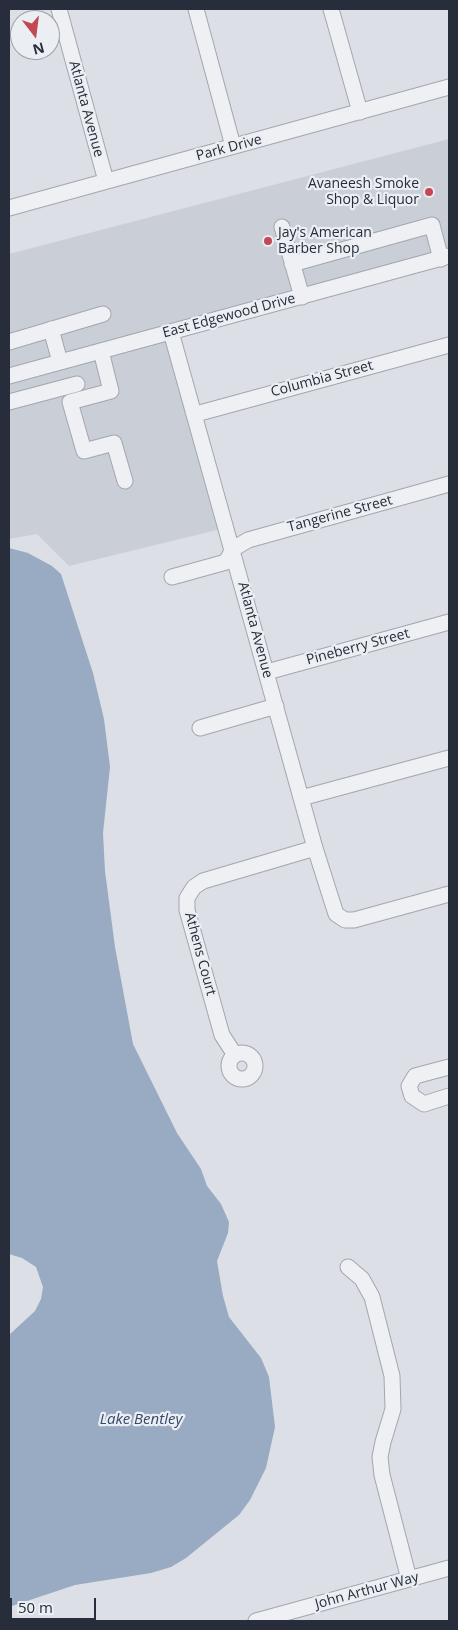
<!DOCTYPE html>
<style>
body{margin:0}
#map{position:relative;width:458px;height:1630px;overflow:hidden;background:#dcdfe5;font-family:"Open Sans",sans-serif}
canvas{display:block}
.frame{position:absolute;inset:0;border:10px solid #272d3a;pointer-events:none}
.north{position:absolute;left:10px;top:10px;width:50px;height:50px;box-sizing:border-box;background:#ebeef3;border:1px solid #9da1a9;border-radius:50%;rotate:165deg;font-size:14px;font-weight:700;line-height:20px;text-align:center;color:#272d3a}
.north::after{content:'';display:block;margin:auto;width:18px;height:22px;background:#c34851;clip-path:polygon(50% 0,100% 100%,50% 72%,0 100%)}
.scale{position:absolute;left:10px;top:1598px;width:86px;height:22px;box-sizing:border-box;border:2px solid #272d3a;border-top:0;padding-left:6px;font-size:15px;line-height:18px;white-space:nowrap;color:#272d3a;-webkit-text-stroke:4px #ebeef3;paint-order:stroke}
</style>
<div id="map">
<canvas width="458" height="1630"></canvas>
<div class="frame"></div>
<div class="north">N</div>
<div class="scale">50 m</div>
</div>
<script>
const ctx = document.querySelector('canvas').getContext('2d');
ctx.lineJoin = 'round';
function fill(path, color) { ctx.fillStyle = color; ctx.fill(path, 'evenodd'); }
const shape = rows => new Path2D(rows.map(r => 'M' + r).join(''));
function trace(path, color, width, dash) { ctx.strokeStyle = color; ctx.lineWidth = width; ctx.lineCap = dash ? 'butt' : 'round'; ctx.setLineDash(dash || []); ctx.stroke(path); }
function label(font, color, halo, rows, align = 'center') {
  ctx.font = font + ' "Open Sans",sans-serif'; ctx.lineWidth = 4.5; ctx.setLineDash([]); ctx.textBaseline = 'middle'; ctx.strokeStyle = halo; ctx.fillStyle = color; for (const [text, x, y, turn = 0] of rows) {
    ctx.save(); ctx.translate(x, y); ctx.rotate((+turn || 0) * Math.PI / 180); ctx.textAlign = isNaN(turn) ? turn : align; if (halo) ctx.strokeText(text, 0, 0); ctx.fillText(text, 0, 0); ctx.restore();
  }
}
const built = shape([
 [449,139,449,250,9,369,9,254],
 [167,340,221,529,69,566,37,534,9,539,9,383]
]);
const water = shape([
 [9,548,28,553,52,566,61,574,93,673,104,719,110,767,103,833,105,871,115,947,133,1044,177,1133,201,1169,207,1186,221,1204,229,1222,228,1233,217,1261,223,1296,229,1317,261,1358,269,1377,275,1427,266,1468,250,1500,239,1515,186,1558,171,1567,151,1573,75,1585,9,1607,9,1335,35,1311,41,1299,43,1287,36,1267,22,1258,9,1254]
]);
const minor = shape([
 [59,9,106,181],
 [196,9,233,146],
 [331,9,360,112],
 [9,208,449,87],
 [282,227,302,297],
 [292,264,432,225,441,259],
 [51,329,60,362],
 [171,332,315,848,336,914,345,920,354,920,449,894],
 [9,342,103,314],
 [101,351,111,391,70,402,84,451,114,443,125,481],
 [9,376,449,256],
 [9,402,77,384],
 [196,414,449,345],
 [172,577,226,562,233,549,248,540,449,484],
 [267,672,449,622],
 [200,728,276,706],
 [301,798,449,758],
 '229 1066a13 13 0 1 1 26 0a13 13 0 1 1-26 0Z',
 [235,1055,222,1035,187,910,187,898,194,887,203,881,315,848],
 [449,1067,415,1076,409,1086,412,1096,424,1104,449,1096],
 [348,1267,362,1279,372,1297,392,1376,393,1409,383,1442,380,1457,382,1475,409,1579],
 [256,1621,449,1568]
]);
const markers = [
 [429,192,5,"#c34851"],
 [268,241,5,"#c34851"]
];
const streetNames = [
 ["Atlanta Avenue",86,109,75],
 ["Park Drive",229,148,-15],
 ["East Edgewood Drive",229,316,-15],
 ["Columbia Street",322,379,-15],
 ["Tangerine Street",340,514,-15],
 ["Atlanta Avenue",255,630,75],
 ["Pineberry Street",358,647,-15],
 ["Athens Court",200,954,75],
 ["John Arthur Way",367,1591,-15]
];
const poiNames = [
 ["Avaneesh Smoke",419,184],
 ["Shop & Liquor",419,200],
 ["Jay's American",278,233,"left"],
 ["Barber Shop",278,249,"left"]
];
const waterNames = [
 ["Lake Bentley",141,1420]
];
fill(built, '#caced6');
fill(water, '#99aac3');
trace(minor, '#a2a6ae', 17);
trace(minor, '#eef0f4', 15);
for (const [x, y, r, color] of markers) { const dot = new Path2D(); dot.arc(x, y, r, 0, 2 * Math.PI); ctx.fillStyle = color; ctx.fill(dot); trace(dot, '#ebeef3', 2); }
label('14px', '#272d3a', '#ebeef3', streetNames);
label('14px', '#272d3a', '#ebeef3', poiNames, 'right');
label('italic 15px', '#34496b', '#ebeef3', waterNames);
</script>
